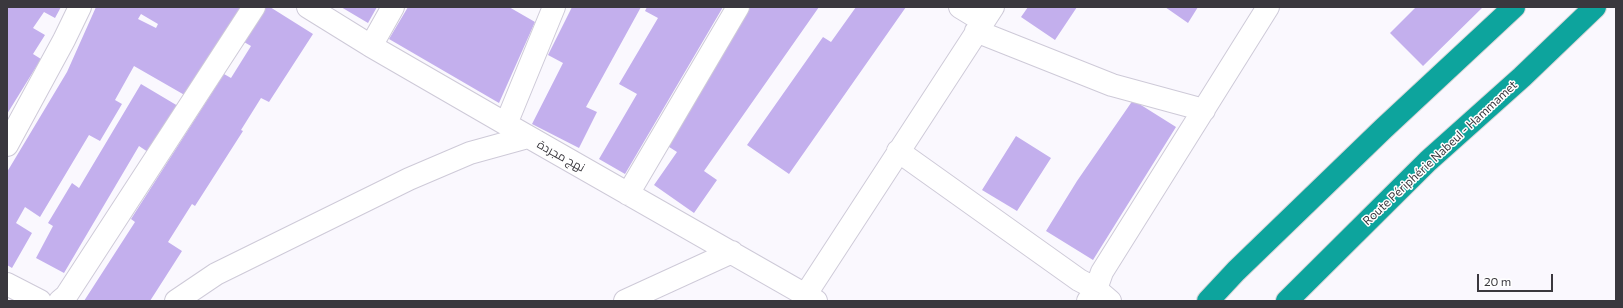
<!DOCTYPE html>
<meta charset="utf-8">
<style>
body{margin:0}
#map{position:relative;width:1623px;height:308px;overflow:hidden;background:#faf8fe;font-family:Commissioner,sans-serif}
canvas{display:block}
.frame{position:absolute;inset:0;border:8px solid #3a383e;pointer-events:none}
.scale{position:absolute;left:1477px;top:274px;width:76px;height:18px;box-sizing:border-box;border:2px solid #3a383e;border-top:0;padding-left:5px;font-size:12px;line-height:14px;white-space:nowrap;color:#3a383e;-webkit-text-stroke:3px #fff;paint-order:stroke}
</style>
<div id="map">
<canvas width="1623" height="308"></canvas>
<div class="frame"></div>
<div class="scale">20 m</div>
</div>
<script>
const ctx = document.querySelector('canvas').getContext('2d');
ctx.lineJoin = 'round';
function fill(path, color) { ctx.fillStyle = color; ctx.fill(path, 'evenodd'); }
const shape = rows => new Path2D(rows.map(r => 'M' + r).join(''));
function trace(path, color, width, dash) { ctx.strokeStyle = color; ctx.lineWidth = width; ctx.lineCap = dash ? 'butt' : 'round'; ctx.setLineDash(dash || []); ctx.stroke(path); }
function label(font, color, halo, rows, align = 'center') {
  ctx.font = font + ' Commissioner,Cairo,sans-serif'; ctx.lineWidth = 3; ctx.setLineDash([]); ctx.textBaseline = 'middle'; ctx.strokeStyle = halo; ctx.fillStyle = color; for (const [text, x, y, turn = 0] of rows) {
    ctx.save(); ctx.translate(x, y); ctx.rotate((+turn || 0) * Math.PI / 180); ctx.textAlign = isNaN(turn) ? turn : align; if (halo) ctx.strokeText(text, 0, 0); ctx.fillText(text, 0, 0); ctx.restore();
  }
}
const building = shape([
 [7,7,61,7,55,18,44,12,33,28,45,35,33,54,41,59,7,114],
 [96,7,241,7,188,97,134,66,115,100,122,104,100,141,89,135,40,217,25,207,16,223,32,233,12,268,7,265,7,172,67,72],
 [141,14,158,24,156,28,138,19],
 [266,7,270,7,313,34,269,102,261,98,241,130,243,131,195,206,192,204,168,242,182,251,150,301,84,301,135,222,131,219,224,74,231,78,251,46,244,42],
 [341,7,377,7,368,23],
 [408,7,509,7,535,22,499,103,389,39],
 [572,7,641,7,586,107,597,112,579,148,532,124,563,63,548,55],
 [647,7,723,7,625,174,599,159,637,94,619,84,658,18,645,11],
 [749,7,819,7,704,171,717,180,694,213,654,185,677,152,666,145],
 [856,7,906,7,789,174,747,145,823,37,831,42],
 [1028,7,1077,7,1055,40,1021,17],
 [1165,7,1198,7,1188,23],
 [1416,7,1483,7,1423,66,1390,33],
 [141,84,178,106,148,152,139,146,64,273,36,258,53,226,48,223,72,183,79,188],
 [1133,100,1176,127,1093,260,1046,231,1077,181],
 [1016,136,1051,158,1017,211,982,190]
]);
const street = shape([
 [308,7,371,46,506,124,816,301],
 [960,7,983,21],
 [976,31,1112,85,1204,110],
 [371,46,393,7],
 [506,124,554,7],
 [7,145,64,40,80,7],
 [898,151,1079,280,1096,289,1102,272,1268,7],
 [628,194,738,7],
 [7,284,40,301],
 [806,294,993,7],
 [60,301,66,296,254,7],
 [176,301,216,274,409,179,470,153,528,137],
 [625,301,732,252],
 [1088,301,1096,289,1110,301]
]);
const highway = shape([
 [1208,301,1236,271,1383,129,1514,7],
 [1287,301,1428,161,1522,77,1595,7]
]);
const streetNames = [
 ["Route Périphérie Nabeul - Hammamet",1440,153,-43],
 ["نهج مجردة",561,156,29]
];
fill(building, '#c3afed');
trace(street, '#cecad8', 24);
trace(highway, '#d8d7d8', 24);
trace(street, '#fff', 22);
trace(highway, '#0da49d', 22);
label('12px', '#3a383e', '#fff', streetNames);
</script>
